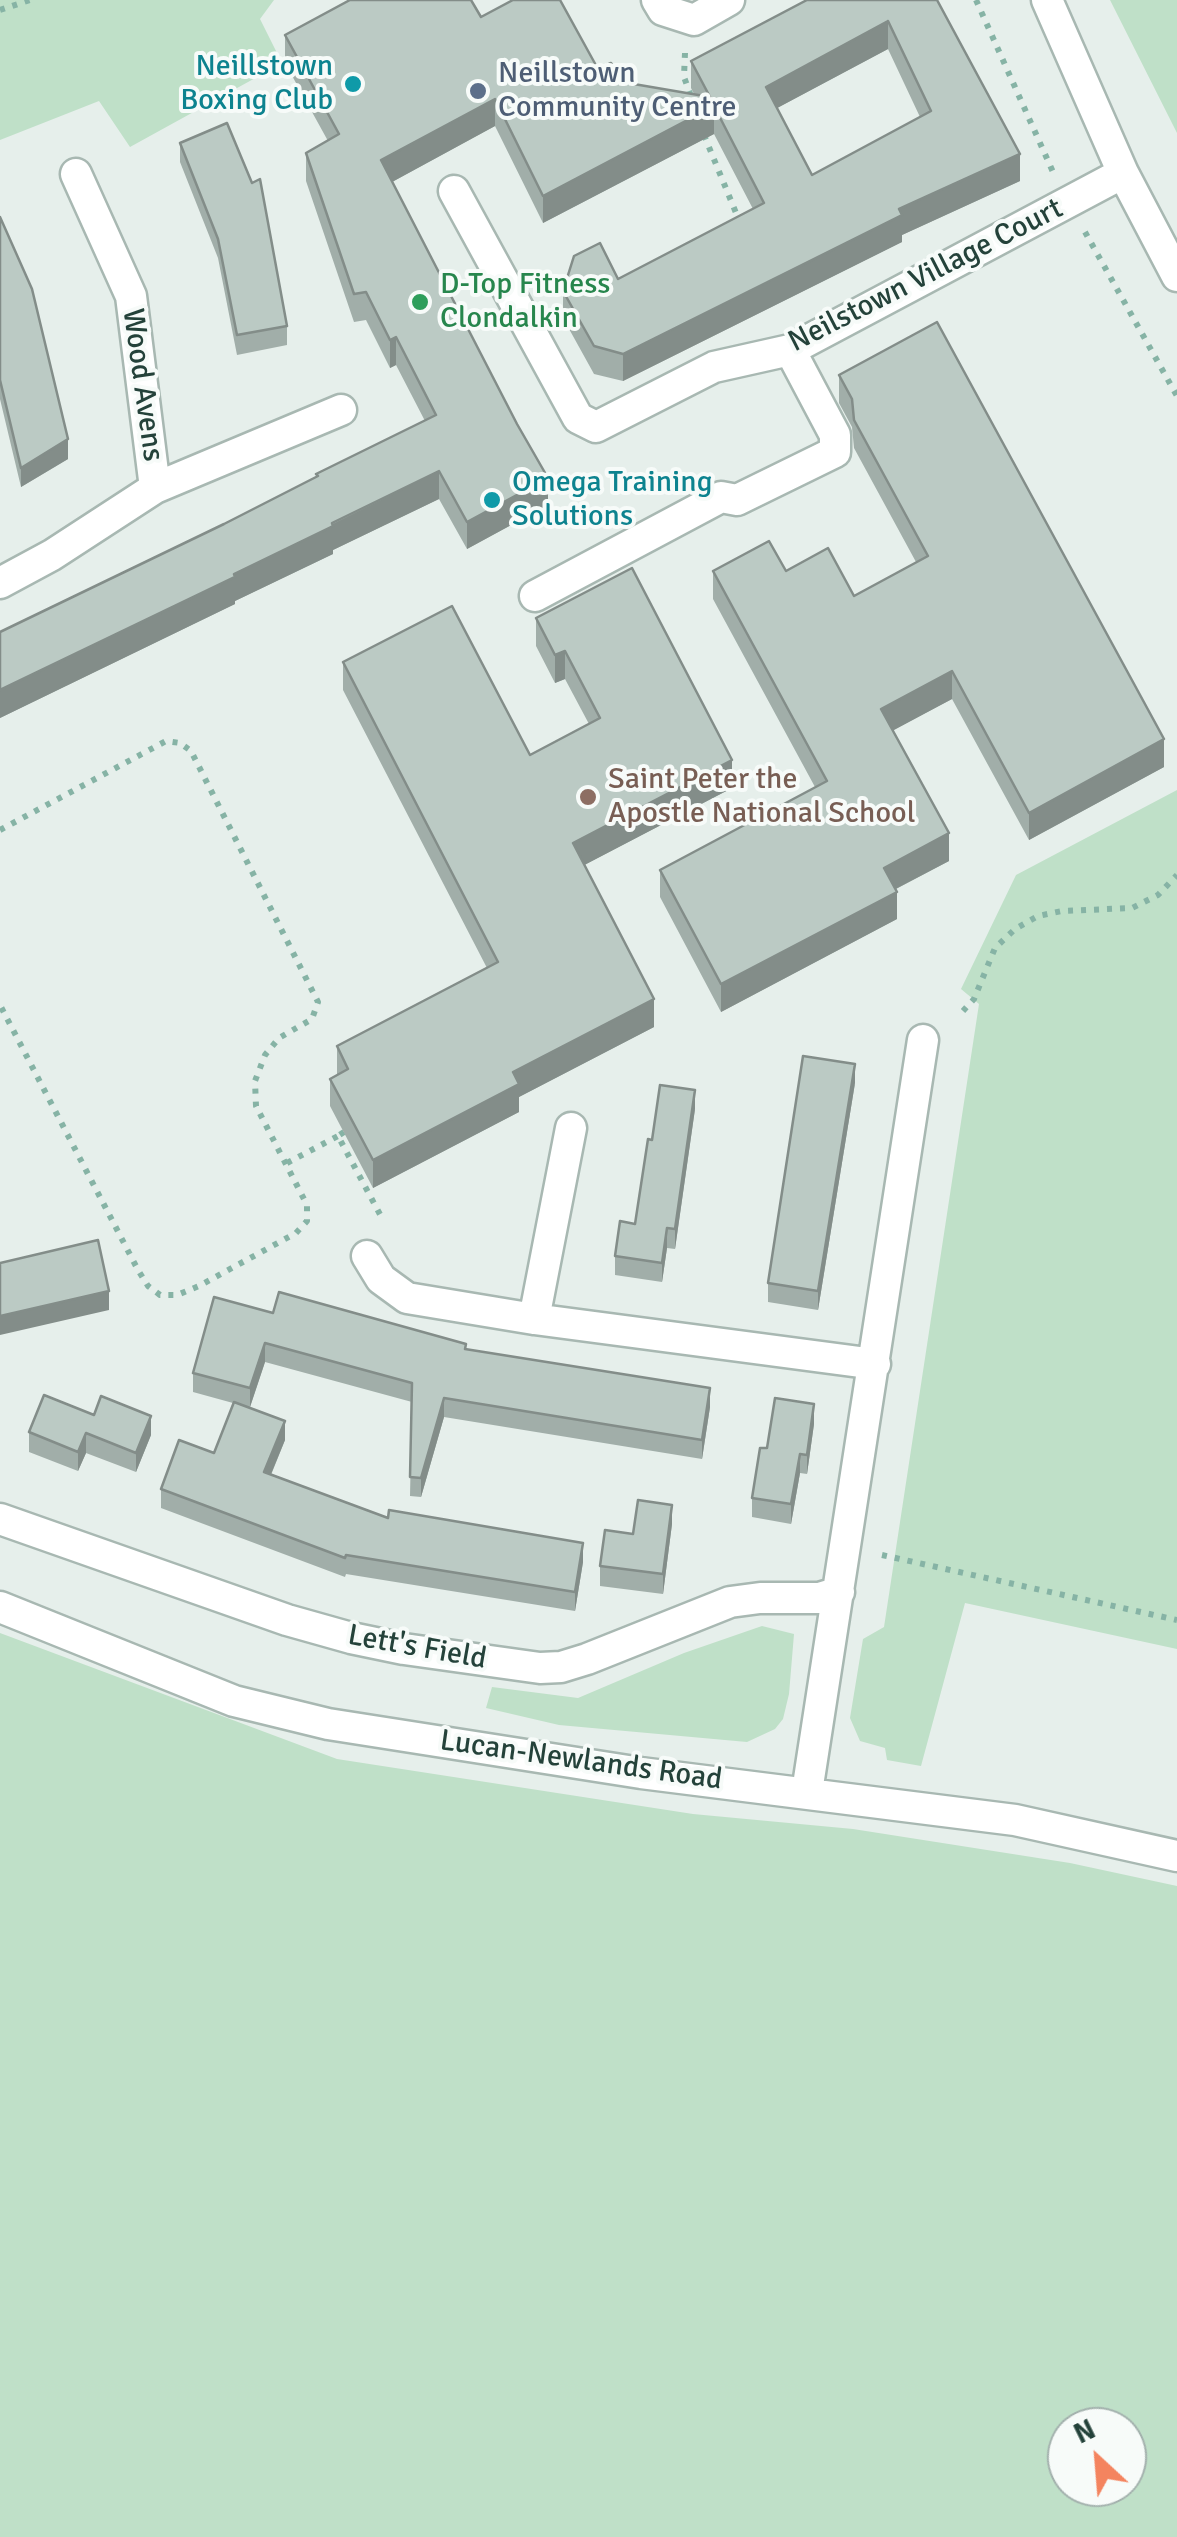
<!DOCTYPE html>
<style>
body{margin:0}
#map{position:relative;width:1177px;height:2537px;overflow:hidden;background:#e6efeb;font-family:Signika,sans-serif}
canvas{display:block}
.north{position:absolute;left:1047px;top:2407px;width:100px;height:100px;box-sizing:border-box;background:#f7fbf9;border:2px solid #a3b1ad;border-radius:50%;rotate:334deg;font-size:28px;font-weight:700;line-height:40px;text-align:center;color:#24423a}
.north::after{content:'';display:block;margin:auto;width:35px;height:45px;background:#f4845f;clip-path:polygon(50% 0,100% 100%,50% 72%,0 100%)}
</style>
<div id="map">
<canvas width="1177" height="2537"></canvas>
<div class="north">N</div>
</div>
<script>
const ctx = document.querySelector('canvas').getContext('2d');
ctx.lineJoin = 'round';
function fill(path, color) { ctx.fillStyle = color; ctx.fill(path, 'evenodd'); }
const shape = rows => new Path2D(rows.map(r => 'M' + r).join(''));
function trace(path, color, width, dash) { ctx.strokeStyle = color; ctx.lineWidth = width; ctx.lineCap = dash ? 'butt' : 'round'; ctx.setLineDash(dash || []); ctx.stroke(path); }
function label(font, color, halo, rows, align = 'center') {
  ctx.font = font + ' Signika,sans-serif'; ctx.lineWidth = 8; ctx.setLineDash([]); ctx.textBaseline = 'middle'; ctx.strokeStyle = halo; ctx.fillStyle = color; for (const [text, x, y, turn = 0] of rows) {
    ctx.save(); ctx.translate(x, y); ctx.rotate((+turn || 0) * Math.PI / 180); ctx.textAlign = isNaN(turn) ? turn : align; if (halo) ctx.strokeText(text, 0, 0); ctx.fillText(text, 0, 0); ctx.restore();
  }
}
const green = shape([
 [0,0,274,0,260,19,279,57,268,71,130,147,99,101,0,140],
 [1110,0,1177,0,1177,133],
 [1177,790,1177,1649,965,1603,921,1766,887,1760,885,1748,860,1741,850,1718,863,1639,884,1627,979,1004,961,989,1016,875],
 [762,1626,794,1634,789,1694,783,1719,775,1729,747,1742,559,1725,486,1708,492,1687,578,1698,684,1653],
 [0,1633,337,1759,693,1814,853,1829,1070,1863,1177,1886,1177,2537,0,2537],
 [1067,2427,1127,2427,1127,2487,1067,2487]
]);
const path = shape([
 [976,0,1053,172],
 [0,10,30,0],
 [685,53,684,77,692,99],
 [704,135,741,225],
 [1085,232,1177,396],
 [0,830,166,741,180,743,191,751,318,1002,312,1019,279,1038,265,1055,255,1081,256,1106,307,1205,307,1221,296,1233,199,1286,177,1295,160,1295,148,1286,138,1270,0,1005],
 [963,1011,974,999,995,948,1015,929,1038,916,1062,911,1132,908,1158,895,1177,875],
 [344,1132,338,1136,383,1220],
 [287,1163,338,1136],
 [882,1555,1177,1620]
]);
const minor = shape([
 [657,0,663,10,694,20,729,0],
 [1047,0,1123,173,1177,276],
 [76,174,131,296,155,488],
 [454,191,578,418,596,427,714,367,790,350,1123,173],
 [0,583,52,555,155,488,341,410],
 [535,596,721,497,737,500,835,452,835,435,790,350],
 [367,1256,381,1279,407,1298,534,1319,875,1364],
 [534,1319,571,1128],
 [0,1519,287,1620,351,1638,404,1649,540,1668,561,1667,587,1659,730,1602,760,1598,819,1598,839,1592],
 [0,1607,234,1701,328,1724,641,1773,1015,1820,1177,1856],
 [807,1792,923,1040]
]);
const wall = shape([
 [937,0,1020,181,902,235,902,242,623,381,594,374,563,318,563,291,618,279,753,209,714,134,543,223,495,126,392,182,548,505,467,549,439,499,333,550,333,554,235,601,235,604,0,718,0,632,224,524,316,477,316,474,425,421,396,365,390,368,366,320,354,322,306,181,306,153,328,141,285,63,285,35,481,17,622,82,694,94,691,88,691,61],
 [888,49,920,117,812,175,777,108],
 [180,143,287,326,287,345,237,355,218,258,180,162],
 [0,217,68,459,21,487,0,399],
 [839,375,1164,767,1029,840,952,699,893,730,949,861,896,889,897,919,721,1012,660,897,660,870,815,787,713,599,713,571,786,571,854,596,916,562,854,448,852,427,839,403],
 [536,618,732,788,584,865,654,1027,519,1097,519,1112,373,1188,330,1106,330,1079,337,1075,337,1046,487,968,343,690,343,662,530,755,589,724,565,679,555,683,536,646],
 [855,1083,818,1310,768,1302,768,1283],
 [695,1109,675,1249,667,1248,662,1282,615,1275,615,1256,635,1224,652,1140],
 [273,1313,466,1349,710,1407,702,1459,444,1417,421,1497,410,1496,412,1402,265,1362,250,1407,285,1440,271,1475,388,1518,583,1562,575,1611,346,1574,345,1577,161,1508,161,1489,214,1453,233,1403,193,1392,193,1373],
 [814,1424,807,1474,800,1473,791,1524,752,1517,752,1498,767,1448],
 [29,1432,151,1435,136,1472,86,1453,78,1471,29,1452],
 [672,1524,663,1594,600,1586,600,1566,633,1534]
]);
const shadedWall = shape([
 [888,21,888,49,766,114,766,87],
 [495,99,495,126,381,188,381,160],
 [714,106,714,134,543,223,543,196],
 [1020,154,1020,181,902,235,902,242,623,381,623,354,899,209],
 [396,337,396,365,390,368,390,340],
 [68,439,68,459,21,487,21,468],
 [439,471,439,499,333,550,333,554,235,601,235,604,0,718,0,690],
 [548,478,548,505,467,549,467,522],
 [565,651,565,679,555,683,555,655],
 [952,671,952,699,881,737,881,709],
 [1164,739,1164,767,1029,840,1029,813],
 [732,760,732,788,573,871,573,843],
 [949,833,949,861,884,895,884,868],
 [897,892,897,919,721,1012,721,984],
 [654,999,654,1027,519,1097,519,1112,373,1188,373,1160,513,1072],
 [855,1064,855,1083,818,1310,818,1291],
 [695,1090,695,1109,675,1249,675,1229],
 [667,1228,667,1248,662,1282,662,1263],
 [109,1291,109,1310,0,1335,0,1316],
 [265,1343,265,1362,250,1407,250,1388],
 [710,1388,710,1407,702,1459,702,1440],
 [444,1398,444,1417,421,1497,421,1478],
 [814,1404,814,1424,807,1474,807,1455],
 [151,1416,151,1435,136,1472,136,1453],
 [285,1421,285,1440,264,1491,264,1472],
 [86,1433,86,1453,78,1471,78,1452],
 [800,1454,800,1473,791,1524,791,1504],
 [672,1505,672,1524,663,1594,663,1574],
 [583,1543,583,1562,575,1611,575,1592]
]);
const building = shape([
 [350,0,471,0,481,17,513,0,560,0,598,69,611,63,622,82,710,97,691,61,807,0,937,0,1020,154,899,209,902,215,623,354,594,346,563,291,574,256,600,243,618,279,764,203,714,106,543,196,495,99,381,160,517,424,548,478,467,522,439,471,332,523,333,526,234,574,235,577,0,690,0,632,224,524,318,476,316,474,436,415,396,337,390,340,366,292,354,294,306,153,339,134,285,35,350,0],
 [888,21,931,111,812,175,766,87,888,21],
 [227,123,252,183,260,179,287,326,237,335,218,239,180,143,227,123],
 [0,217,32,289,68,439,21,468,0,380,0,217],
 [937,322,1164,739,1029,813,952,671,881,709,949,833,884,868,897,892,721,984,660,870,827,781,713,571,769,541,786,571,828,548,854,596,928,556,854,420,852,399,839,375,937,322],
 [632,568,732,760,573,843,654,999,513,1072,519,1084,373,1160,330,1079,348,1069,337,1046,498,962,343,662,452,606,530,755,600,718,565,651,555,655,536,618,632,568],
 [803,1056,855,1064,818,1291,768,1283,803,1056],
 [660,1085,695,1090,675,1229,667,1228,662,1263,615,1256,620,1221,635,1224,648,1139,652,1140,660,1085],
 [98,1240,109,1291,0,1316,0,1263,98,1240],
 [279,1292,466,1344,465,1349,710,1388,702,1440,444,1398,421,1478,410,1477,412,1383,265,1343,250,1388,193,1373,214,1297,273,1313,279,1292],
 [44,1395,94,1415,101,1396,151,1416,136,1453,86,1433,78,1452,29,1432,44,1395],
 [775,1398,814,1404,807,1455,800,1454,791,1504,752,1498,760,1448,767,1448,775,1398],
 [234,1402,285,1421,264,1472,388,1518,389,1510,583,1543,575,1592,346,1555,345,1558,161,1489,179,1440,214,1453,234,1402],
 [638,1500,672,1505,663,1574,600,1566,605,1530,633,1534,638,1500]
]);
const markers = [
 [353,84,10,"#0f9aa8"],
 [478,91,10,"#5c6f8a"],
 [420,302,10,"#2e9e5b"],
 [492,500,10,"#0f9aa8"],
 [588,797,10,"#8d6e63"]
];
const cultureNames = [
 ["Neillstown",333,67],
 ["Boxing Club",333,101],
 ["Omega Training",512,483,"left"],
 ["Solutions",512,517,"left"]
];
const serviceNames = [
 ["Neillstown",498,74],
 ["Community Centre",498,108]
];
const streetNames = [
 ["Neilstown Village Court",926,276,-27],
 ["Wood Avens",142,385,82],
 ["Lett's Field",417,1648,10],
 ["Lucan-Newlands Road",581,1761,8]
];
const leisureNames = [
 ["D-Top Fitness",440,285],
 ["Clondalkin",440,319]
];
const educationNames = [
 ["Saint Peter the",608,780],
 ["Apostle National School",608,814]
];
fill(green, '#bfe0c8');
trace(minor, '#a8b8b2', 35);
trace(path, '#86b3a5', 6, [5, 8]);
trace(minor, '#fff', 30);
fill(wall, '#a1aea9');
fill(shadedWall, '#838d89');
fill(building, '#bbcac4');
trace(building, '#838d89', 2.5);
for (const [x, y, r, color] of markers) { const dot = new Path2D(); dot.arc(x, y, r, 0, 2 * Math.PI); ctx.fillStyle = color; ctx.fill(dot); trace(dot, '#f7fbf9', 4); }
label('30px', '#0d838f', '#f7fbf9', cultureNames, 'right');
label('30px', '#4e5e75', '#f7fbf9', serviceNames, 'left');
label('30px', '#24423a', '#f7fbf9', streetNames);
label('30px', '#27864d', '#f7fbf9', leisureNames, 'left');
label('30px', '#785e54', '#f7fbf9', educationNames, 'left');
</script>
